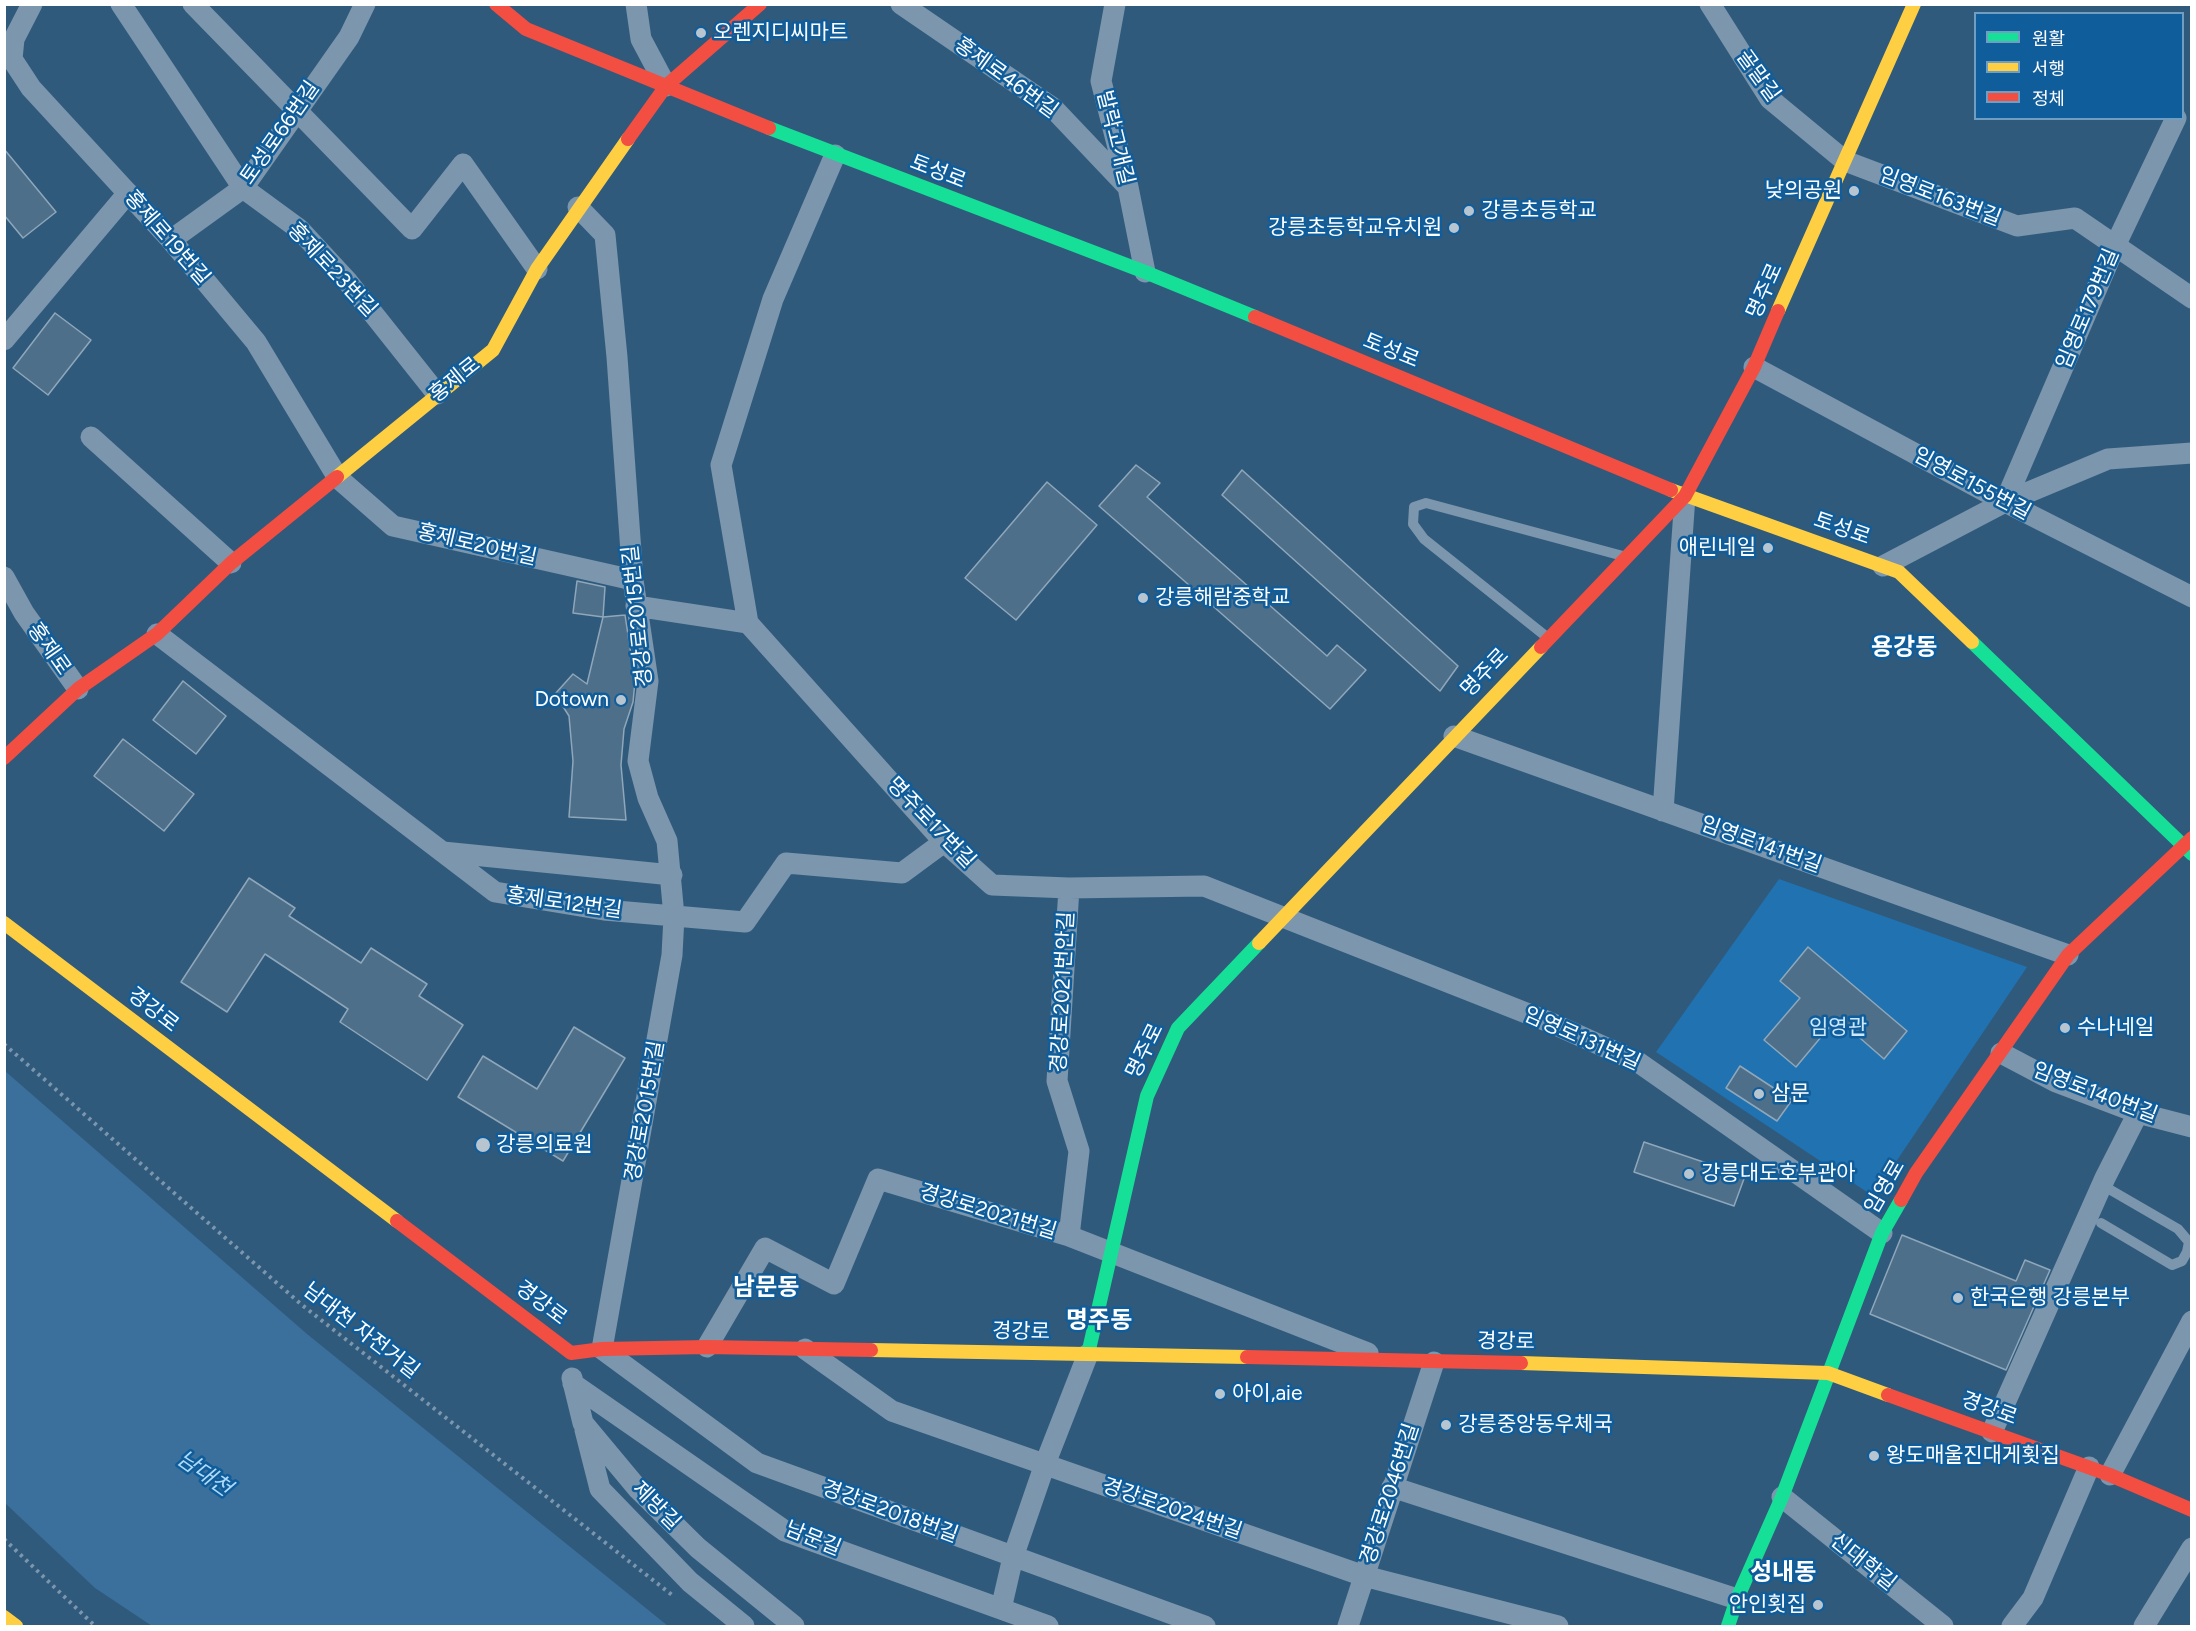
<!DOCTYPE html>
<meta charset="utf-8">
<style>
body{margin:0}
#map{position:relative;width:2196px;height:1631px;overflow:hidden;background:#305a7c;font-family:Figtree,"Noto Sans KR",sans-serif}
canvas{display:block}
.frame{position:absolute;inset:0;border:6px solid #fff;pointer-events:none}
.legend{position:absolute;left:1974px;top:12px;width:210px;height:108px;box-sizing:border-box;background:#105d9b;border:2px solid #709ec3;margin:0;padding:8px 10px;list-style:none;font-size:18px;color:#fff}
.legend li{display:flex;align-items:center;gap:12px;height:30px}
.legend b{width:30px;border:2px solid #709ec3}
</style>
<div id="map">
<canvas width="2196" height="1631"></canvas>
<div class="frame"></div>
<ul class="legend">
<li><b style="height:8px;background:#16e098"></b>원활</li>
<li><b style="height:8px;background:#ffcf43"></b>서행</li>
<li><b style="height:8px;background:#f24e42"></b>정체</li>
</ul>
</div>
<script>
const ctx = document.querySelector('canvas').getContext('2d');
ctx.lineJoin = 'round';
function fill(path, color) { ctx.fillStyle = color; ctx.fill(path, 'evenodd'); }
const shape = rows => new Path2D(rows.map(r => 'M' + r).join(''));
function trace(path, color, width, dash) { ctx.strokeStyle = color; ctx.lineWidth = width; ctx.lineCap = dash ? 'butt' : 'round'; ctx.setLineDash(dash || []); ctx.stroke(path); }
function label(font, color, halo, rows, align = 'center') {
  ctx.font = font + ' Figtree,"Noto Sans KR",sans-serif'; ctx.lineWidth = 5; ctx.setLineDash([]); ctx.textBaseline = 'middle'; ctx.strokeStyle = halo; ctx.fillStyle = color; for (const [text, x, y, turn = 0] of rows) {
    ctx.save(); ctx.translate(x, y); ctx.rotate((+turn || 0) * Math.PI / 180); ctx.textAlign = isNaN(turn) ? turn : align; if (halo) ctx.strokeText(text, 0, 0); ctx.fillText(text, 0, 0); ctx.restore();
  }
}
const green = shape([
 [1779,879,2027,967,1873,1196,1656,1052]
]);
const water = shape([
 [5,1071,307,1334,668,1626,152,1626,95,1588,5,1503]
]);
const building = shape([
 [4,149,56,212,23,238,4,215,4,149],
 [55,313,91,340,48,395,13,368,55,313],
 [1136,465,1160,483,1147,497,1327,656,1337,645,1366,670,1330,709,1099,506,1136,465],
 [1242,470,1458,666,1440,691,1222,495,1242,470],
 [1047,482,1097,525,1016,620,965,578,1047,482],
 [577,581,605,587,603,617,573,613,577,581],
 [625,615,635,681,633,702,624,729,621,765,626,820,569,817,573,761,569,716,555,694,573,674,587,684,603,617,625,615],
 [183,681,226,716,196,754,153,720,183,681],
 [123,739,194,794,164,831,94,776,123,739],
 [249,878,295,908,289,916,361,963,371,948,427,984,419,996,463,1025,427,1080,340,1022,348,1009,265,954,227,1012,181,982,249,878],
 [1808,947,1907,1031,1884,1059,1837,1018,1796,1067,1764,1040,1800,998,1780,981,1808,947],
 [574,1027,625,1058,563,1161,458,1097,483,1056,537,1089,574,1027],
 [1740,1066,1792,1100,1777,1121,1726,1088,1740,1066],
 [1644,1142,1745,1176,1734,1206,1634,1172,1644,1142],
 [1902,1235,2016,1281,2025,1260,2050,1270,2006,1370,1870,1314,1902,1235]
]);
const path = shape([
 [4,1044,302,1305,672,1595],
 [4,1539,95,1626]
]);
const lane = shape([
 [1548,638,1424,539,1413,524,1414,507,1426,503,1623,556],
 [2101,1223,2172,1265,2182,1261,2187,1252,2189,1242,2178,1229,2102,1185]
]);
const street = shape([
 [32,4,14,39,12,59,31,88,171,240,256,342,338,478,393,526,633,580],
 [121,4,243,188,299,229,348,282,437,394],
 [193,4,412,229,463,164,537,269],
 [636,4,641,39,666,86],
 [901,4,1053,108,1128,187],
 [1115,4,1101,81,1128,187,1145,272],
 [1710,4,1770,99,1845,161,2017,226,2075,218,2192,298],
 [578,207,605,235,617,357,633,580,648,681,638,761,648,798,667,841,674,916,672,955,602,1349,757,1463,1205,1626],
 [171,240,243,188,349,37,365,4],
 [4,340,128,193],
 [1754,367,2005,502,2192,597],
 [91,437,231,563],
 [2005,502,2115,246,2176,118],
 [1883,566,2005,502,2108,459,2192,453],
 [4,577,24,613,78,689],
 [636,606,748,623,944,842,992,885,1069,888,1204,886,1549,1022,1638,1062,1882,1233],
 [748,623,721,465,773,299,835,155],
 [157,634,495,892,604,910,745,922,786,863,902,873,944,842],
 [1454,736,2068,955],
 [1663,811,1685,496],
 [443,852,672,875],
 [2001,1053,2056,1082,2138,1113,2192,1127],
 [1069,1236,1079,1151,1057,1081,1069,888],
 [707,1347,765,1248,834,1284,878,1179,1069,1236,1368,1353],
 [805,1349,892,1411,1364,1576,1558,1626],
 [572,1378,583,1423,638,1489,698,1548,794,1626],
 [573,1384,785,1531,1048,1626],
 [585,1430,600,1489,690,1582,744,1626],
 [1992,1432,2105,1178,2138,1113],
 [2110,1475,2192,1321],
 [1392,1487,1737,1599],
 [1782,1497,1943,1626],
 [1001,1609,1013,1557,1045,1464,1088,1354],
 [1348,1626,1434,1362],
 [2012,1626,2033,1598,2089,1467],
 [2144,1626,2192,1548]
]);
const fast = shape([
 [769,128,1145,272,1255,317],
 [1972,642,2192,854],
 [1088,1354,1147,1096,1178,1028,1259,943],
 [1728,1626,1737,1599,1782,1497,1882,1233,1901,1200]
]);
const slow = shape([
 [1778,311,1914,4],
 [337,477,493,350,537,269,628,139],
 [1671,490,1899,572,1972,642],
 [4,923,397,1221],
 [1259,943,1541,647],
 [871,1350,1247,1357],
 [1521,1363,1828,1373,1888,1395],
 [4,1617,16,1626]
]);
const jam = shape([
 [496,4,526,29,769,128],
 [628,139,666,86,760,4],
 [1255,317,1671,490],
 [1541,647,1685,496,1754,367,1778,311],
 [4,758,78,689,157,634,231,563,337,477],
 [1901,1200,1916,1173,2068,955,2192,838],
 [397,1221,571,1353,602,1349,707,1347,871,1350],
 [1247,1357,1521,1363],
 [1888,1395,2110,1475,2192,1510]
]);
const markers = [
 [701,33,6,"#b7c5d1"],
 [1854,191,6,"#b7c5d1"],
 [1469,211,6,"#b7c5d1"],
 [1454,228,6,"#b7c5d1"],
 [1768,548,6,"#b7c5d1"],
 [1143,598,6,"#b7c5d1"],
 [621,700,6,"#b7c5d1"],
 [2065,1028,6,"#b7c5d1"],
 [1759,1094,6,"#b7c5d1"],
 [483,1145,8,"#b7c5d1"],
 [1689,1174,6,"#b7c5d1"],
 [1958,1298,6,"#b7c5d1"],
 [1220,1394,6,"#b7c5d1"],
 [1446,1425,6,"#b7c5d1"],
 [1874,1456,6,"#b7c5d1"],
 [1818,1605,6,"#b7c5d1"]
];
const poiNames = [
 ["오렌지디씨마트",713,33],
 ["낮의공원",1842,191,"right"],
 ["강릉초등학교",1481,211],
 ["강릉초등학교유치원",1442,228,"right"],
 ["애린네일",1756,548,"right"],
 ["강릉해람중학교",1155,598],
 ["Dotown",609,700,"right"],
 ["수나네일",2077,1028],
 ["삼문",1771,1094],
 ["강릉의료원",496,1145],
 ["강릉대도호부관아",1701,1174],
 ["한국은행 강릉본부",1970,1298],
 ["아이,aie",1232,1394],
 ["강릉중앙동우체국",1458,1425],
 ["왕도매울진대게횟집",1886,1456],
 ["안인횟집",1806,1605,"right"]
];
const streetNames = [
 ["골말길",1758,76,54],
 ["홍제로46번길",1006,78,36],
 ["토성로66번길",280,133,-55],
 ["발락고개길",1115,138,76],
 ["토성로",938,172,21],
 ["임영로163번길",1940,197,21],
 ["홍제로19번길",167,238,49],
 ["홍제로23번길",332,270,47],
 ["명주로",1765,291,-66],
 ["임영로179번길",2088,309,-67],
 ["토성로",1391,351,22],
 ["홍제로",455,380,-39],
 ["임영로155번길",1972,484,28],
 ["토성로",1842,529,19],
 ["홍제로20번길",477,545,13],
 ["경강로2015번길",638,616,-96],
 ["홍제로",49,649,55],
 ["명주로",1485,673,-46],
 ["명주로17번길",931,823,46],
 ["임영로141번길",1761,845,20],
 ["홍제로12번길",564,903,8],
 ["경강로2021번안길",1063,992,-87],
 ["경강로",153,1010,38],
 ["임영로131번길",1582,1039,24],
 ["명주로",1145,1051,-64],
 ["임영로140번길",2095,1093,21],
 ["경강로2015번길",645,1111,-80],
 ["임영로",1885,1187,-60],
 ["경강로2021번길",988,1212,17],
 ["경강로",541,1303,37],
 ["남대천 자전거길",361,1331,38],
 ["경강로",1021,1332,1],
 ["경강로",1506,1342,1],
 ["경강로",1989,1409,20],
 ["경강로2046번길",1390,1494,-72],
 ["제방길",656,1506,45],
 ["경강로2024번길",1172,1509,19],
 ["경강로2018번길",890,1512,20],
 ["남문길",813,1539,22],
 ["신대학길",1863,1562,39]
];
const parkNames = [
 ["임영관",1838,1028]
];
const waterNames = [
 ["남대천",204,1474,35]
];
const quarterNames = [
 ["용강동",1904,648],
 ["남문동",766,1288],
 ["명주동",1099,1321],
 ["성내동",1783,1573]
];
fill(green, '#2072b0');
fill(water, '#3a709b');
fill(building, '#4e6f8a');
trace(building, '#8fa7ba', 1.5);
trace(path, '#7b96ad', 4, [3, 4.5]);
trace(lane, '#7b96ad', 10);
trace(street, '#7b96ad', 21);
trace(fast, '#16e098', 14);
trace(slow, '#ffcf43', 14);
trace(jam, '#f24e42', 14);
for (const [x, y, r, color] of markers) { const dot = new Path2D(); dot.arc(x, y, r, 0, 2 * Math.PI); ctx.fillStyle = color; ctx.fill(dot); trace(dot, '#105d9b', 2); }
label('21px', '#fff', '#105d9b', poiNames, 'left');
label('21px', '#fff', '#105d9b', streetNames);
label('21px', '#cbe8fe', '#105d9b', parkNames);
label('italic 22px', '#afdbfb', '#105d9b', waterNames);
label('bold 24px', '#fff', '#105d9b', quarterNames);
</script>
